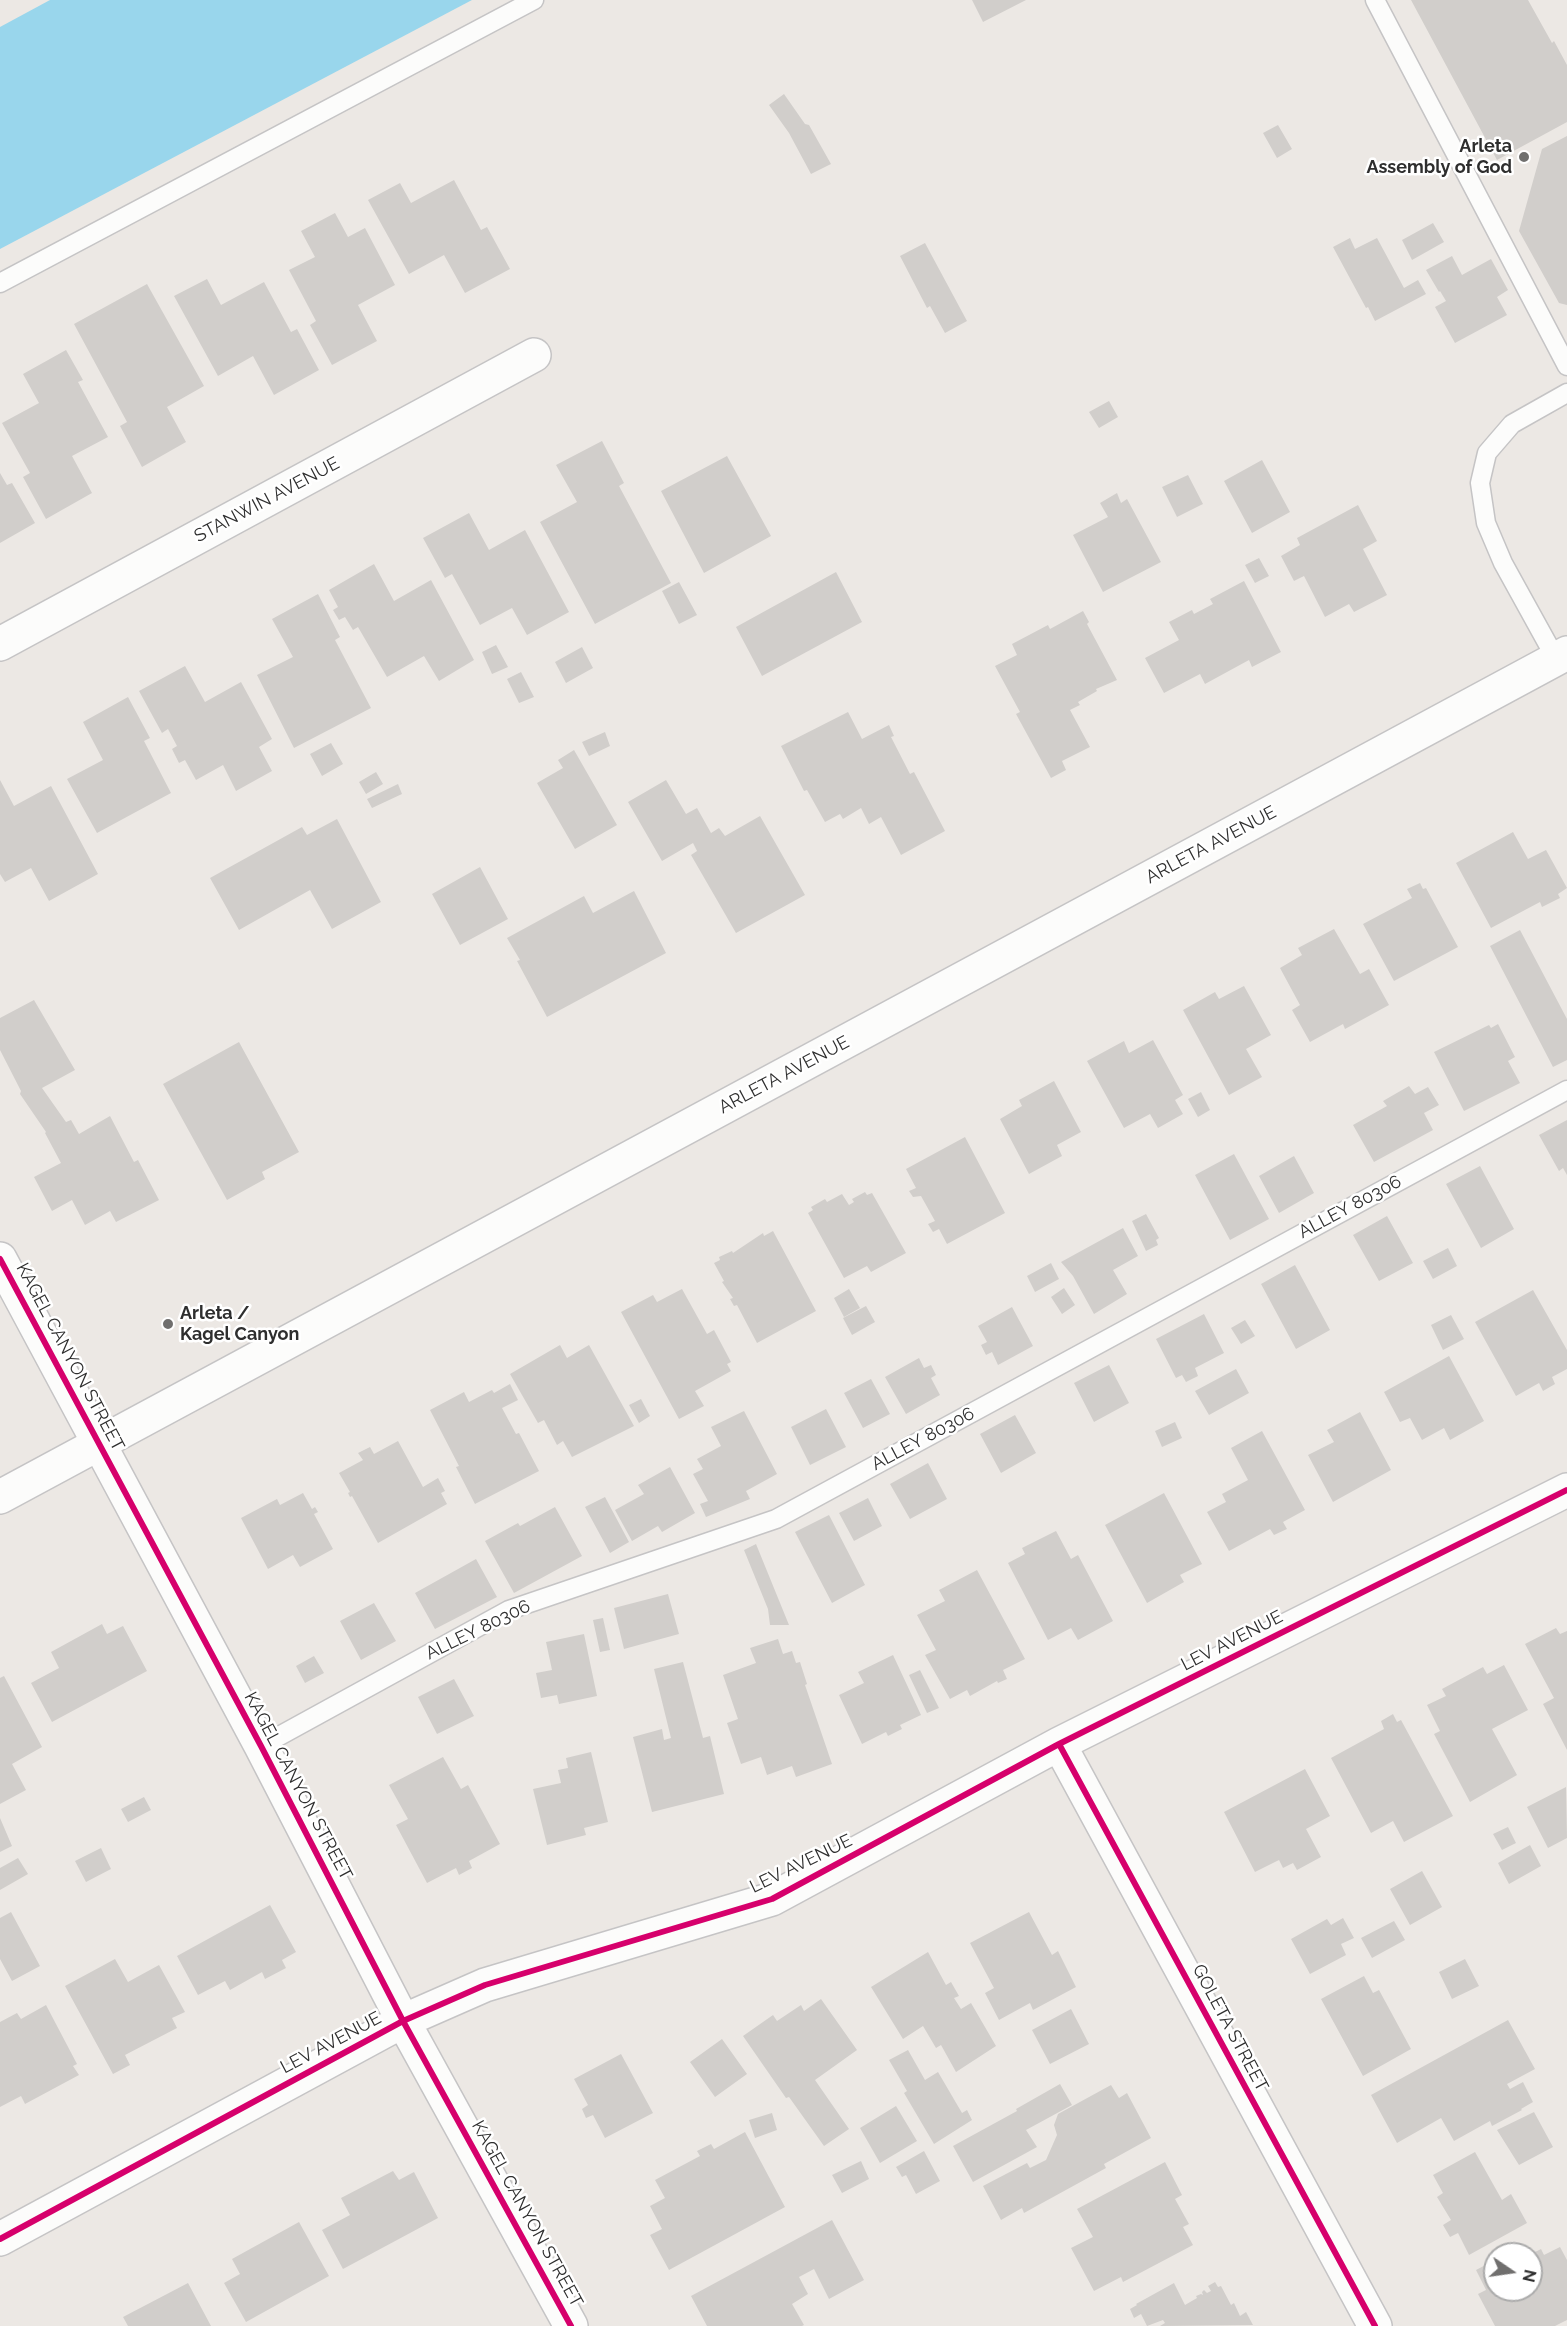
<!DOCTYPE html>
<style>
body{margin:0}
#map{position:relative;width:1567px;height:2326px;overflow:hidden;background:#ece8e4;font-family:Raleway,sans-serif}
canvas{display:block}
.north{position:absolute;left:1483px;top:2242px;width:60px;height:60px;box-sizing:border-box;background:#fff;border:2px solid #ababab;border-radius:50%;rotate:103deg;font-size:16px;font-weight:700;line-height:24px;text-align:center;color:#2e2e2e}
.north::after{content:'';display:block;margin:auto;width:21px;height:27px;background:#706f6e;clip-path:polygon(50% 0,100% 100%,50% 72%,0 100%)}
</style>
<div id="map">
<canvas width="1567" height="2326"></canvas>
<div class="north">N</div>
</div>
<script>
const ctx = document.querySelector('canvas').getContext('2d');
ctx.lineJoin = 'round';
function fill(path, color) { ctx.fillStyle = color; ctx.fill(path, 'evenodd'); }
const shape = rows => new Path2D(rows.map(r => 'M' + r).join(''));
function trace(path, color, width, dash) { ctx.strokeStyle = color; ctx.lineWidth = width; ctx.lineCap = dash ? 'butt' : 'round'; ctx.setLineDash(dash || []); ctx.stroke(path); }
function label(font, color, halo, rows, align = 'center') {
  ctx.font = font + ' Raleway,sans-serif'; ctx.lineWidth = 5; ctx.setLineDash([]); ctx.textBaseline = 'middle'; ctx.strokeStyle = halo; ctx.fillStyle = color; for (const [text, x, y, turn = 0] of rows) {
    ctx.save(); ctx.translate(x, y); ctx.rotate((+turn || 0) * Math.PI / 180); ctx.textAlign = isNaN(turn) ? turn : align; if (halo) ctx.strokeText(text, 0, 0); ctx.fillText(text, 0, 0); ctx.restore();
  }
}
const water = shape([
 [50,0,472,0,0,249,0,27]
]);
const building = shape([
 [972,0,1026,0,983,22],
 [1411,0,1528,0,1552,43,1554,41,1567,65,1567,122,1497,160],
 [784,94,805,124,809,125,831,164,811,174,789,133,769,105],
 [1278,125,1292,149,1277,158,1263,133],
 [1567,136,1567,305,1559,303,1519,231,1542,149],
 [454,180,481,230,487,227,510,269,465,293,444,255,409,274,368,200,400,183,411,203],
 [335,213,348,237,365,228,395,285,358,305,377,341,332,365,310,325,316,321,289,270,315,257,301,231],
 [1433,223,1444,242,1412,260,1402,240],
 [1350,238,1355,249,1377,238,1404,288,1418,280,1426,294,1375,321,1368,307,1366,308,1333,247],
 [925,243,967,321,945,333,930,306,927,308,900,256],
 [1452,256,1462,275,1491,259,1508,290,1497,297,1507,315,1455,343,1435,307,1446,301,1440,291,1439,292,1426,270],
 [207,279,221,305,264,282,291,332,297,329,319,370,274,395,253,356,218,376,174,296],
 [147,284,204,386,167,407,186,442,142,467,120,426,127,422,74,324],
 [66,350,83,380,78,382,108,437,72,456,92,493,46,519,23,477,30,473,2,423,39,403,23,374],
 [1109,401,1118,417,1099,428,1089,412],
 [602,441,624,483,619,486,671,583,595,624,540,522,577,502,556,465],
 [727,456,771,536,704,573,661,491],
 [1262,460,1290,512,1252,533,1224,481],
 [0,473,7,485,12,483,35,523,0,543],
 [1188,475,1203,504,1177,517,1162,487],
 [1117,493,1121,503,1127,499,1161,562,1103,592,1073,535,1108,517,1100,503],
 [1358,505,1377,541,1363,549,1387,595,1354,612,1349,604,1325,617,1304,576,1294,581,1281,556,1300,545,1297,538],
 [469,513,489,550,525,530,569,612,527,635,512,608,480,625,452,574,445,578,423,538],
 [1259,558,1269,576,1255,583,1245,565],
 [374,564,394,601,431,580,474,660,439,681,424,656,387,677,358,627,353,630,345,617,339,620,333,610,338,607,329,590],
 [836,572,862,622,762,676,736,627],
 [1244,581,1281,652,1252,667,1249,660,1205,684,1200,674,1164,693,1145,658,1179,640,1169,622,1192,610,1194,614,1213,604,1210,599],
 [679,582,697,615,679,624,662,591],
 [318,594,340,637,335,640,371,708,294,748,257,675,293,657,272,619],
 [1083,611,1089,622,1087,624,1117,680,1096,689,1097,691,1078,702,1080,705,1070,710,1090,747,1062,761,1066,770,1051,778,1016,714,1020,712,995,666,1017,655,1012,644,1048,625,1050,629],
 [496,645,508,667,492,674,482,652],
 [582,647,593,668,566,683,555,662],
 [185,666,205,702,241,682,272,739,259,747,272,771,236,791,223,765,196,780,185,760,179,763,172,749,177,746,168,729,162,733,139,691],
 [521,672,534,697,519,703,507,679],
 [128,697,150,738,144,741,171,793,97,833,67,779,103,760,83,722],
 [848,712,862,739,889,725,894,736,891,737,910,774,914,772,945,831,901,855,881,817,869,824,861,808,843,819,840,814,825,822,807,790,804,791,781,746],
 [605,732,610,746,589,756,582,742],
 [331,743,343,764,322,776,310,754],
 [574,750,617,825,575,849,537,783,563,768,558,760],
 [376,772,383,784,366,794,359,782],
 [0,780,14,806,51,786,98,874,49,901,31,868,5,882,0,874],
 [666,780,686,814,697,808,711,833,719,828,725,836,760,816,805,895,736,933,691,855,697,851,693,843,662,861,628,802],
 [398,784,402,794,372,808,367,799],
 [337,819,381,902,332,929,310,890,239,930,210,878,302,827,307,835],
 [1513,832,1528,859,1546,850,1567,888,1558,894,1560,898,1542,907,1540,902,1491,928,1456,863],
 [480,867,508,919,460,945,432,894],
 [1420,883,1423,889,1426,888,1458,947,1394,981,1363,924,1412,898,1407,889],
 [634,891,666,953,547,1017,517,961,520,960,507,938,584,896,593,913],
 [1334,929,1360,974,1369,969,1389,1005,1345,1029,1343,1024,1310,1042,1292,1010,1300,1005,1280,968,1302,955,1298,948],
 [1520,930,1567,1019,1567,1060,1553,1067,1490,946],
 [1244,986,1271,1035,1246,1049,1262,1077,1229,1095,1183,1010,1215,992,1219,999],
 [34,1000,75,1070,42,1088,66,1122,71,1120,79,1134,110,1116,134,1162,138,1160,159,1200,116,1222,110,1211,85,1225,72,1200,52,1211,34,1177,61,1163,45,1133,46,1132,20,1094,21,1091,0,1050,0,1018],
 [1498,1024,1515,1057,1508,1061,1520,1083,1464,1111,1434,1052,1489,1025,1491,1028],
 [1153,1040,1183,1095,1175,1100,1183,1114,1158,1128,1150,1114,1124,1128,1087,1061,1124,1041,1129,1053],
 [239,1042,299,1152,262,1172,265,1179,227,1200,163,1084],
 [1054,1081,1081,1132,1057,1145,1062,1156,1029,1174,1000,1119,1022,1106,1019,1100],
 [1409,1086,1415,1094,1428,1087,1439,1105,1424,1113,1433,1130,1374,1162,1353,1125,1387,1106,1383,1101],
 [1201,1092,1210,1110,1198,1117,1188,1099],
 [1567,1120,1567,1175,1563,1168,1559,1171,1539,1135],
 [965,1137,1005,1213,947,1244,939,1229,933,1232,928,1224,935,1221,921,1196,913,1197,909,1191,916,1188,906,1169],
 [1234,1154,1269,1219,1230,1240,1195,1175],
 [1294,1156,1314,1193,1279,1213,1259,1176],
 [1480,1166,1514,1229,1481,1248,1446,1184],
 [865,1192,867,1195,872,1193,906,1253,871,1272,867,1266,844,1278,808,1213,813,1210,811,1207,825,1199,827,1202,842,1194,849,1205,854,1202,852,1199],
 [1146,1214,1159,1238,1156,1240,1158,1245,1146,1251,1132,1221],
 [1387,1216,1413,1263,1379,1281,1353,1235],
 [1123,1228,1138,1256,1113,1270,1127,1294,1094,1314,1073,1276,1061,1262],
 [773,1231,816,1311,757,1343,737,1305,734,1306,730,1299,733,1298,722,1282,724,1281,714,1263,720,1260,719,1257,732,1251,733,1253,763,1233,764,1236],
 [1448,1248,1457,1266,1433,1279,1423,1261],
 [1051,1263,1059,1279,1035,1292,1027,1276],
 [1295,1265,1330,1330,1296,1349,1261,1284],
 [1064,1288,1075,1305,1062,1314,1051,1297],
 [682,1289,707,1334,714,1330,731,1362,727,1364,731,1371,695,1391,704,1406,679,1419,621,1312,653,1295,657,1302],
 [849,1289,860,1308,844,1317,834,1298],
 [1533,1290,1567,1350,1567,1369,1552,1377,1555,1384,1543,1391,1539,1383,1516,1396,1475,1322],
 [866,1306,875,1322,852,1335,843,1318],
 [1012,1307,1033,1346,998,1365,992,1352,986,1355,981,1345,987,1342,978,1326],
 [1204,1314,1224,1353,1195,1368,1198,1376,1186,1382,1182,1375,1176,1378,1156,1339],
 [1451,1315,1464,1339,1443,1350,1431,1325],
 [1245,1320,1255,1336,1241,1344,1231,1328],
 [560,1345,567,1358,589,1345,634,1426,572,1457,563,1441,557,1445,544,1420,538,1423,510,1374],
 [1449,1356,1484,1421,1450,1440,1444,1428,1422,1440,1410,1418,1400,1422,1384,1392],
 [919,1358,924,1368,931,1365,936,1375,931,1378,940,1395,906,1414,885,1377],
 [1109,1365,1129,1403,1094,1422,1074,1383],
 [1236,1369,1249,1393,1209,1415,1195,1391],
 [871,1379,890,1414,863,1428,844,1393],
 [510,1384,518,1400,502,1408,516,1434,519,1433,539,1471,475,1504,456,1467,459,1466,430,1410,464,1392,469,1402,492,1390,494,1393],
 [641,1399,650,1416,639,1423,629,1405],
 [826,1409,846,1447,810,1465,791,1427],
 [744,1411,777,1474,746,1491,750,1499,706,1517,700,1504,708,1501,693,1474,703,1469,697,1459,721,1446,711,1427],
 [1360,1412,1391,1470,1333,1502,1308,1455,1334,1442,1327,1430],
 [1015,1415,1036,1453,1001,1473,980,1434],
 [1175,1422,1182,1438,1162,1447,1155,1431],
 [1262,1431,1305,1510,1283,1522,1287,1529,1274,1535,1270,1529,1229,1551,1207,1512,1226,1502,1222,1494,1248,1480,1231,1448],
 [398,1441,423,1487,438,1478,445,1491,441,1493,447,1504,378,1543,352,1496,350,1497,348,1493,350,1492,339,1473,363,1460,358,1453,370,1447,374,1454],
 [928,1463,947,1499,910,1519,890,1484],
 [670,1467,695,1513,662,1532,658,1526,632,1541,615,1510,644,1494,638,1485],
 [303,1493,312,1509,315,1507,318,1512,314,1514,333,1549,300,1567,293,1555,268,1569,241,1518,277,1499,280,1505],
 [1164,1493,1202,1564,1180,1575,1184,1582,1147,1603,1105,1525],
 [605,1497,629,1542,610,1553,585,1507],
 [868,1498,882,1526,854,1541,839,1513],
 [555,1507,582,1556,514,1593,485,1541,518,1523,520,1526],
 [829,1515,865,1585,832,1603,795,1532],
 [1056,1531,1071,1559,1078,1555,1113,1621,1078,1640,1071,1628,1048,1640,1008,1563,1025,1554,1022,1548],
 [756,1544,789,1625,770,1625,768,1609,744,1550],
 [476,1559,497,1597,435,1629,415,1593],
 [977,1570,1025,1659,1003,1670,1007,1679,998,1683,997,1681,970,1696,967,1690,950,1699,925,1655,936,1650,917,1615,945,1601,939,1590],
 [668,1594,679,1634,624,1649,614,1608],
 [374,1603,396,1641,361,1660,340,1621],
 [603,1618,610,1650,600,1652,593,1620],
 [102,1624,107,1634,123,1626,147,1671,52,1722,31,1683,59,1668,51,1652],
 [1556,1628,1560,1634,1567,1631,1567,1750,1543,1704,1554,1698,1525,1644],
 [584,1634,597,1696,559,1704,557,1695,541,1698,536,1673,552,1670,546,1642],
 [778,1639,783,1654,792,1651,796,1663,800,1662,807,1684,805,1685,832,1764,796,1777,792,1766,767,1775,761,1757,741,1764,727,1723,738,1719,723,1675,756,1663,750,1648],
 [893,1655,921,1715,900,1725,902,1729,888,1736,886,1732,862,1744,839,1695,864,1683,858,1672],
 [314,1656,324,1673,305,1683,296,1666],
 [683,1662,703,1738,710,1736,724,1794,652,1812,633,1737,662,1729,664,1740,671,1738,654,1669],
 [1504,1665,1528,1710,1492,1729,1517,1775,1470,1802,1434,1734,1440,1731,1427,1705,1446,1696,1442,1689,1483,1667,1487,1674],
 [920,1670,939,1708,927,1713,909,1675],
 [4,1676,42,1747,12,1764,26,1790,0,1804,0,1678],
 [454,1679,474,1716,437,1734,418,1697],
 [1393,1714,1397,1722,1401,1720,1453,1816,1404,1842,1393,1821,1371,1833,1331,1758,1384,1729,1381,1721],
 [591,1752,608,1822,584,1828,586,1835,547,1845,533,1789,561,1783,558,1770,568,1768,566,1758],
 [443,1757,461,1789,468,1785,500,1844,469,1861,472,1868,459,1875,456,1868,427,1883,396,1825,408,1819,389,1785],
 [1305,1769,1330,1816,1306,1829,1321,1857,1297,1870,1293,1863,1283,1868,1279,1860,1255,1872,1224,1812],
 [1566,1787,1567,1838,1548,1848,1527,1807],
 [144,1797,151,1810,128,1822,121,1809],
 [0,1818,12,1846,0,1852],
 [1508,1827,1516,1843,1502,1850,1493,1834],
 [1530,1845,1541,1866,1509,1884,1498,1863],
 [101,1848,111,1869,86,1882,75,1861],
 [18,1858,28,1874,0,1890,0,1868],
 [1422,1871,1442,1907,1410,1925,1390,1889],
 [270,1905,296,1952,282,1960,286,1968,265,1979,262,1972,230,1990,225,1981,198,1995,177,1956],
 [11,1912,40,1966,12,1981,0,1959,0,1918],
 [1029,1912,1052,1955,1058,1951,1076,1987,1033,2010,1030,2003,999,2020,985,1993,994,1988,970,1943],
 [1343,1918,1354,1938,1341,1944,1346,1955,1310,1974,1291,1939,1327,1919,1331,1925],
 [1394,1921,1405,1940,1372,1958,1361,1938],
 [928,1952,946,1985,951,1982,959,1996,954,1998,961,2009,971,2003,996,2046,956,2072,941,2045,936,2048,923,2026,903,2039,871,1987],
 [115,1959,128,1982,159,1965,185,2012,172,2018,177,2028,125,2055,130,2065,113,2074,65,1986],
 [1465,1959,1479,1986,1452,1999,1439,1972],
 [1364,1976,1373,1993,1379,1990,1411,2049,1363,2076,1321,1999],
 [821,1999,857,2050,815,2080,849,2129,824,2146,789,2097,786,2098,743,2036,773,2015,777,2021,801,2005,804,2011],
 [46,2005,77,2064,73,2066,79,2075,25,2104,21,2096,0,2107,0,2022,17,2013,21,2019],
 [1071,2009,1089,2044,1050,2064,1032,2030],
 [1508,2020,1535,2069,1507,2084,1510,2089,1523,2082,1533,2102,1521,2109,1522,2110,1492,2126,1490,2121,1454,2141,1441,2118,1397,2143,1371,2095],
 [722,2039,747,2074,715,2097,690,2062],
 [908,2050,925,2080,938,2072,962,2113,967,2110,972,2120,934,2144,904,2093,907,2091,889,2060],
 [621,2054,653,2113,605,2138,593,2115,586,2118,582,2109,588,2105,574,2079],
 [1060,2084,1072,2105,1026,2130,1037,2147,973,2182,953,2146,1017,2111,1016,2109],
 [1111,2085,1119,2098,1127,2093,1151,2138,1104,2164,1106,2168,1024,2213,1022,2208,1001,2220,983,2186,1027,2163,1030,2168,1046,2160,1057,2135,1054,2125,1058,2114],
 [896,2106,917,2141,880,2163,860,2128],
 [1534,2112,1553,2147,1519,2165,1497,2130],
 [772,2113,777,2130,755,2138,749,2120],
 [745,2132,785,2207,669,2270,650,2235,662,2229,650,2206,665,2198,655,2180,700,2156,697,2151,711,2144,714,2149],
 [924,2151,940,2181,916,2194,906,2175,902,2177,896,2167],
 [1475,2152,1502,2200,1511,2194,1527,2223,1469,2255,1458,2233,1450,2237,1443,2225,1451,2220,1437,2197,1443,2193,1433,2175],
 [861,2161,869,2179,842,2193,832,2175],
 [1165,2162,1182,2195,1175,2199,1189,2224,1183,2227,1193,2245,1123,2282,1121,2277,1094,2291,1071,2248,1093,2237,1077,2209],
 [393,2171,399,2180,414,2172,438,2218,343,2269,322,2230,350,2215,341,2198],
 [832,2220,864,2280,829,2299,814,2269,799,2277,808,2294,792,2304,804,2325,802,2326,707,2326,691,2296],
 [299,2222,329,2276,246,2322,224,2283,240,2274,232,2259],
 [1560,2247,1567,2260,1567,2320,1555,2326,1495,2326,1478,2294,1486,2290,1476,2270,1495,2260,1495,2290,1531,2290,1531,2254,1541,2249,1544,2255],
 [1215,2282,1218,2287,1221,2286,1231,2305,1234,2303,1240,2316,1246,2312,1253,2325,1160,2326,1165,2323,1163,2320,1147,2326,1141,2314,1134,2318,1130,2309,1137,2305,1136,2304,1174,2283,1185,2305,1197,2298,1196,2296,1201,2294,1203,2295,1202,2292,1204,2290,1207,2293,1211,2291,1208,2286],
 [188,2283,211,2326,128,2326,123,2317]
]);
const service = shape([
 [1375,0,1567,366],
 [0,283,534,0],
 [1556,659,1503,563,1486,523,1480,483,1487,453,1512,424,1567,393],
 [261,1746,509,1610,776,1519,1567,1090]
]);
const minor = shape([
 [0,644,534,355],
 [0,1259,261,1746,403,2021,571,2326],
 [1059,1744,1375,2326],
 [0,2239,403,2021,485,1985,772,1899,1059,1744,1567,1490]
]);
const secondary = shape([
 [0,1497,1567,653]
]);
const cycleway = shape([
 [0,1259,261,1746,403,2021,571,2326],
 [1059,1744,1375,2326],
 [0,2239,403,2021,485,1985,772,1899,1059,1744,1567,1490]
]);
const markers = [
 [1524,157,6,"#706f6e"],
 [168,1324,6,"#706f6e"]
];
const poiNames = [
 ["Arleta",1512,147],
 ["Assembly of God",1512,168],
 ["Arleta /",180,1314,"left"],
 ["Kagel Canyon",180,1335,"left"]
];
const streetNames = [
 ["STANWIN AVENUE",267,500,-28],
 ["ARLETA AVENUE",1211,845,-28],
 ["ARLETA AVENUE",784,1075,-28],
 ["ALLEY 80306",1350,1207,-28],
 ["KAGEL CANYON STREET",70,1357,62],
 ["ALLEY 80306",923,1439,-28],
 ["ALLEY 80306",478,1630,-26],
 ["LEV AVENUE",1232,1641,-27],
 ["KAGEL CANYON STREET",298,1786,62],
 ["LEV AVENUE",801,1864,-26],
 ["GOLETA STREET",1230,2028,62],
 ["LEV AVENUE",331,2043,-28],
 ["KAGEL CANYON STREET",527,2214,61]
];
fill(water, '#99d6ec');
fill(building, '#d1cecb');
trace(service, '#c5c4c5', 21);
trace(minor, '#c5c4c5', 36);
trace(secondary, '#c5c4c5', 36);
trace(service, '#fcfcfb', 18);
trace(minor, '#fcfcfb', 33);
trace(secondary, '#fcfcfb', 33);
trace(cycleway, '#d6006c', 6);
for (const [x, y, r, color] of markers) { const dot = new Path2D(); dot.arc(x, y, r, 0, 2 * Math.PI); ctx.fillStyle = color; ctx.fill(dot); trace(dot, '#fff', 2); }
label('bold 18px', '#2e2e2e', '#fff', poiNames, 'right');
label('18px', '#2e2e2e', '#fff', streetNames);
</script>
